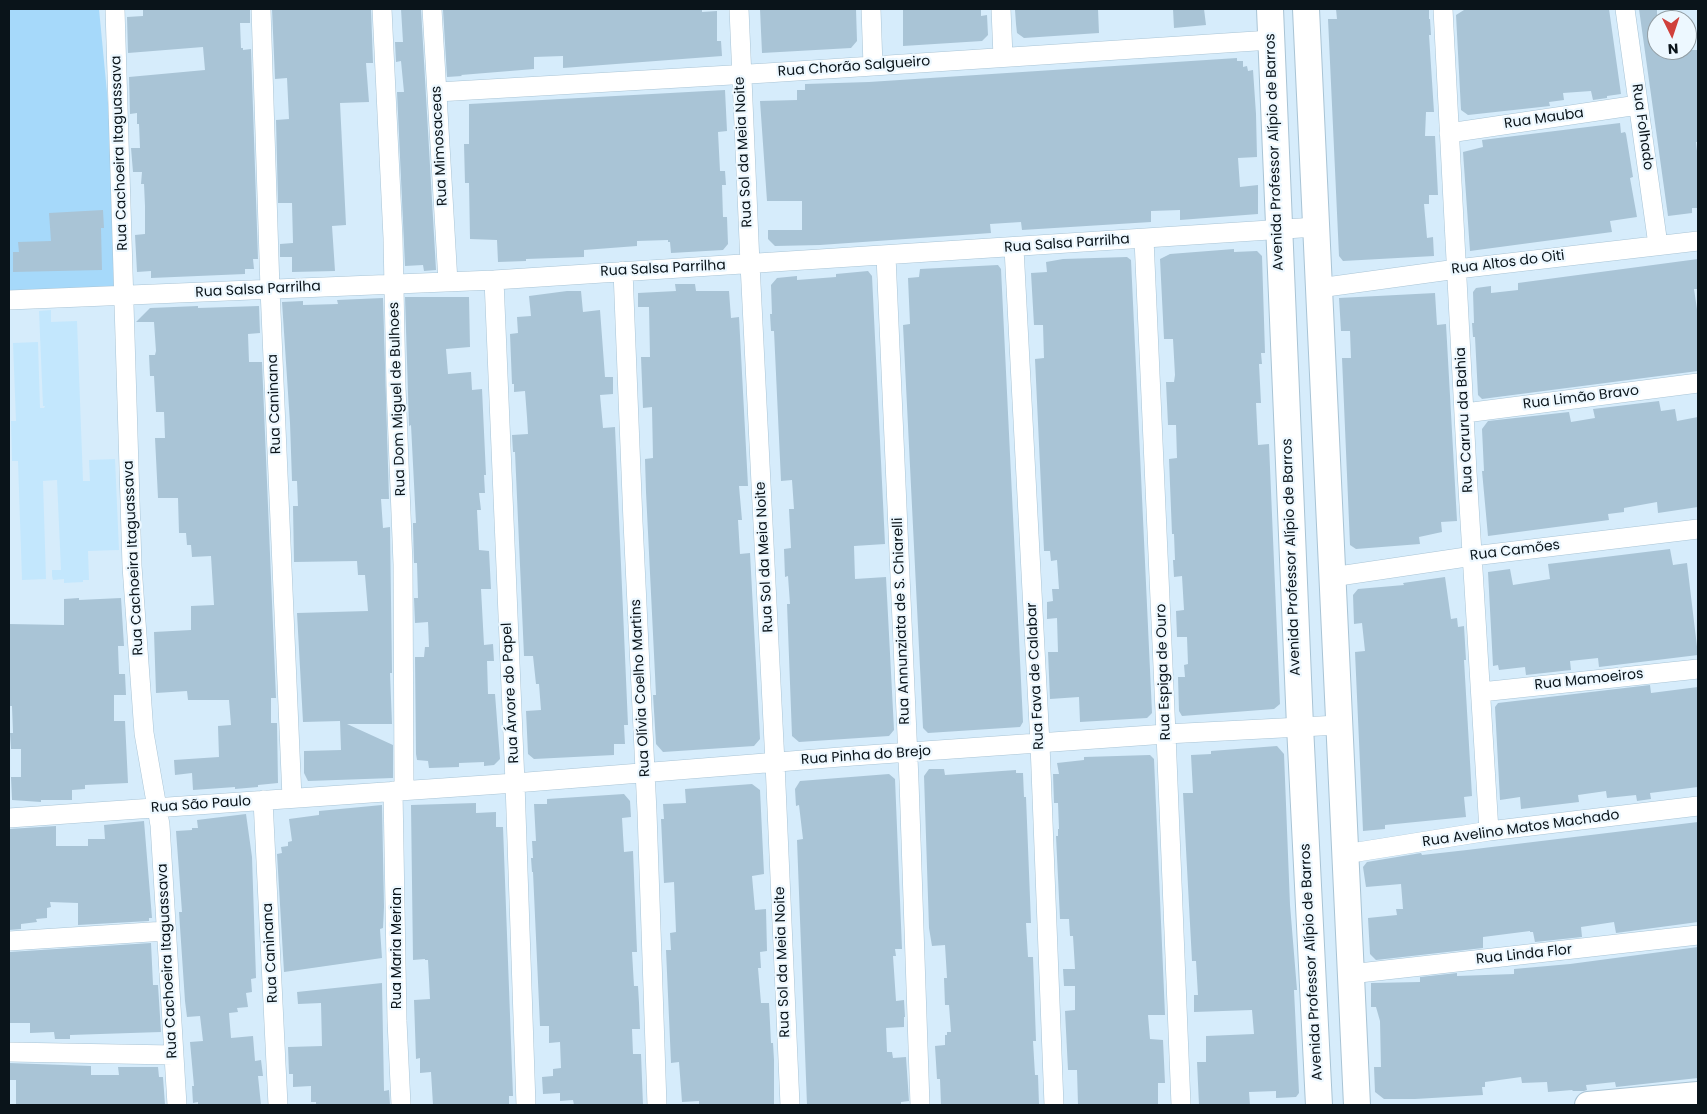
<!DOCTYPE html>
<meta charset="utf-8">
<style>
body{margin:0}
#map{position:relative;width:1707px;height:1114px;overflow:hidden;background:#d6ecfb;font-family:Poppins,sans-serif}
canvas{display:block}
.frame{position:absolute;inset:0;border:10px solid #0a141a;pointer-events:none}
.north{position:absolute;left:1647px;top:10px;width:50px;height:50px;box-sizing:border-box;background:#edf8ff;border:1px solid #929da3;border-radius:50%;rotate:176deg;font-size:14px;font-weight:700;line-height:20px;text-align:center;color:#0a141a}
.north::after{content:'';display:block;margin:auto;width:18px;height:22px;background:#d0413c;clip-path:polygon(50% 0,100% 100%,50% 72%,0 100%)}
</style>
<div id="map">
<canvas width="1707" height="1114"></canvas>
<div class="frame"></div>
<div class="north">N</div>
</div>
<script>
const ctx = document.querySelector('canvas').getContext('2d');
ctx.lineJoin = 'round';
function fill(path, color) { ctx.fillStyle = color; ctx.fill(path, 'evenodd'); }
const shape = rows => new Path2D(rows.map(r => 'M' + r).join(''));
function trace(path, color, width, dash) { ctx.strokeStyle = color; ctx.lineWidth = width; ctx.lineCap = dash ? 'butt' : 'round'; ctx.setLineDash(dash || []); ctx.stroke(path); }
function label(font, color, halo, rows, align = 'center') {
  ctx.font = font + ' Poppins,sans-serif'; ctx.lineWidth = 4.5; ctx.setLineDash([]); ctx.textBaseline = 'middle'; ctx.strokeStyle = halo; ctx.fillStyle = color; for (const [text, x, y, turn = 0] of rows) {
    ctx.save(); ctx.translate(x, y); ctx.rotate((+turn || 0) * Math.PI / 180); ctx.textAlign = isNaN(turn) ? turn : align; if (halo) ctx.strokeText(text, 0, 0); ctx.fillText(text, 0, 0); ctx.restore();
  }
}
const built = shape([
 [51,310,51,322,77,321,83,481,90,481,89,460,115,459,119,550,88,551,89,580,83,580,83,582,64,583,64,579,53,580,52,576,52,570,61,570,57,480,43,481,46,579,22,580,18,461,12,461,11,421,16,421,13,343,38,342,40,408,44,408,45,406,43,406,39,311]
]);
const green = shape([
 [9,9,99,9,108,103,119,291,9,294]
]);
const building = shape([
 [143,9,250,9,250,23,240,23,241,48,243,48,243,50,251,49,258,259,253,259,254,269,245,269,245,274,151,278,151,271,137,272,135,235,145,234,145,206,144,184,141,184,142,172,133,172,131,148,140,148,139,124,137,124,137,113,130,114,129,77,205,70,203,47,128,53,127,17,143,16],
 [272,9,371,9,373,63,366,63,369,102,340,103,346,225,332,226,335,271,292,272,292,257,280,257,280,244,293,243,292,203,278,203,276,120,289,119,287,78,275,79],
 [401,9,421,9,436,270,424,271,423,265,405,266,397,92,404,92,401,61,396,62,395,42,403,42],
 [457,9,702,9,702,12,717,11,717,41,721,41,722,56,563,68,563,56,534,57,534,69,461,75,462,76,447,77,443,10],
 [760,9,856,9,857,41,851,48,762,53],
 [903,9,981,9,981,16,987,15,988,35,982,41,903,46],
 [1022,9,1098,9,1099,33,1024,38,1017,33,1016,24,1015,10],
 [1173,9,1204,9,1206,25,1174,28],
 [1336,9,1429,9,1429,19,1430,19,1431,35,1429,35,1434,112,1426,112,1425,136,1435,136,1438,195,1429,195,1429,204,1424,204,1427,238,1433,237,1434,256,1343,261,1339,256,1328,19,1337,19],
 [1471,9,1609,9,1621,94,1607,96,1607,98,1593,100,1591,91,1563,93,1564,100,1549,102,1550,106,1468,115,1461,110,1456,15,1464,10],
 [1639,9,1657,9,1657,50,1698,50,1698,142,1696,142,1698,160,1698,202,1697,202,1698,208,1692,208,1692,213,1668,216],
 [1237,58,1237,61,1243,61,1243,67,1247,66,1248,71,1253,70,1256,114,1257,157,1238,158,1240,187,1258,185,1258,214,1180,220,1180,210,1151,211,1151,222,1022,230,1021,222,990,224,991,233,820,245,775,246,768,239,768,230,802,230,802,201,767,201,760,101,797,100,797,90,805,90,805,84,869,82],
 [725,90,727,131,718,132,720,171,725,171,726,185,722,185,723,217,727,217,728,244,723,250,671,253,670,242,668,242,668,240,637,241,637,246,584,250,584,257,526,259,526,261,498,262,497,240,470,239,469,183,465,183,464,144,469,144,469,104],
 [1620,123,1621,133,1625,132,1626,134,1633,177,1630,178,1637,217,1610,221,1612,232,1470,251,1463,152,1483,147,1482,140],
 [103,210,104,228,101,228,102,270,13,272,13,252,19,252,18,242,51,241,49,213],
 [1234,249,1234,252,1257,251,1262,256,1265,353,1261,353,1262,364,1259,364,1261,403,1256,403,1258,445,1269,444,1280,704,1274,709,1182,716,1179,711,1178,677,1185,677,1184,665,1188,664,1187,637,1177,637,1176,611,1184,610,1182,576,1174,577,1173,560,1175,560,1174,534,1172,534,1169,459,1177,458,1176,425,1168,425,1166,382,1174,382,1175,375,1173,339,1164,339,1160,259,1170,254],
 [1127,257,1131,260,1152,713,1147,718,1080,722,1079,697,1050,699,1048,652,1058,652,1057,618,1047,619,1047,602,1053,601,1052,589,1059,589,1057,560,1051,561,1050,551,1044,551,1035,359,1044,358,1043,325,1034,325,1031,273,1047,272,1046,262,1063,259],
 [1698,259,1698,289,1694,289,1698,316,1698,371,1482,399,1478,395,1475,337,1473,337,1472,323,1474,323,1473,292,1476,288,1491,286,1491,293,1518,290,1518,283],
 [998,265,1001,269,1023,722,1020,727,928,733,923,728,903,325,910,324,908,278,919,277,920,269],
 [868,271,872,276,885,544,854,546,855,579,886,577,894,730,889,736,799,742,792,736,787,604,790,604,788,576,785,577,784,549,791,548,789,509,794,509,792,480,781,481,774,331,771,331,770,314,772,314,771,285,777,278,797,276,797,280,836,277,836,274],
 [675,284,695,284,696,291,729,291,731,318,739,317,748,486,739,486,742,520,738,520,740,554,750,553,760,739,754,746,663,752,656,744,653,695,656,695,646,492,645,459,653,458,652,407,643,408,641,357,650,357,649,307,638,307,638,293,676,291],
 [567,291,581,291,583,312,600,310,605,377,613,377,613,394,600,395,603,428,615,427,628,725,624,725,625,744,614,744,614,755,534,759,528,754,526,711,541,710,539,684,536,684,533,656,524,656,515,452,513,452,512,435,528,434,527,417,525,391,514,392,514,384,512,384,510,334,518,333,517,317,531,316,529,296],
 [1435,293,1437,325,1446,324,1457,521,1441,522,1442,532,1419,537,1420,544,1356,549,1350,545,1342,358,1351,358,1350,331,1341,331,1339,298],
 [405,297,469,297,470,347,446,349,448,374,471,372,472,390,482,389,486,475,484,475,485,493,479,493,481,510,477,510,479,550,489,551,491,589,481,589,484,645,493,644,494,661,487,661,488,694,495,694,500,759,494,765,484,766,484,762,459,763,459,767,429,768,428,761,417,760,416,754,415,657,424,657,425,647,429,647,428,622,415,623,414,598,418,598,417,563,414,563,413,526,413,523,416,523,411,425,409,426],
 [383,298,389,499,381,499,383,528,390,527,392,673,390,673,392,724,347,724,393,745,393,778,308,781,304,773,304,751,341,750,340,721,303,722,297,613,368,611,365,575,358,575,357,561,294,562,293,506,298,506,297,481,292,481,290,423,282,302,303,301,303,305,338,304,337,300],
 [198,306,198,308,259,306,260,333,248,334,249,362,262,362,276,698,271,698,271,723,277,723,278,783,258,785,258,787,235,789,235,787,193,790,192,773,175,775,174,760,219,757,218,726,231,725,229,700,188,700,187,691,156,693,154,632,191,630,191,606,214,605,211,556,192,557,191,545,187,545,186,533,179,533,178,498,158,498,155,438,165,438,164,412,156,412,154,376,150,376,149,355,155,355,156,351,154,322,136,322,150,308],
 [1659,401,1661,411,1675,409,1677,421,1698,417,1698,507,1658,513,1657,502,1624,508,1624,512,1608,514,1609,520,1488,536,1482,471,1484,471,1482,429,1488,421,1569,412,1571,422,1595,418,1593,409],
 [1670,549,1673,565,1687,563,1698,655,1599,667,1598,658,1570,661,1571,670,1526,675,1525,667,1499,670,1498,665,1493,666,1488,572,1510,569,1513,585,1550,579,1548,564],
 [1445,577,1451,619,1457,618,1458,627,1464,626,1466,660,1464,660,1472,796,1464,797,1466,817,1385,825,1385,829,1363,831,1355,652,1365,651,1362,623,1354,624,1353,595,1358,589,1404,585,1403,583],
 [79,598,79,600,121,598,124,646,118,646,119,674,125,674,126,695,114,695,114,721,125,721,128,783,85,785,85,789,72,790,72,800,41,800,41,802,12,800,11,777,21,777,21,749,11,749,10,733,13,733,12,706,9,706,9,624,64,625,64,599],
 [1650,685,1651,693,1698,687,1698,787,1650,793,1651,799,1637,801,1636,795,1607,798,1606,791,1578,795,1579,802,1521,809,1520,797,1500,800,1495,707,1498,703],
 [1277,746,1284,754,1290,905,1297,990,1294,990,1299,1093,1296,1097,1276,1098,1276,1091,1249,1092,1250,1105,1199,1105,1197,1062,1206,1062,1206,1036,1254,1034,1252,1010,1194,1012,1194,995,1198,995,1196,961,1192,961,1183,793,1193,793,1191,755,1211,754,1211,751],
 [1150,755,1154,759,1165,1015,1148,1015,1150,1039,1163,1040,1165,1083,1158,1083,1158,1105,1078,1105,1077,1070,1068,1070,1065,1011,1075,1010,1075,986,1064,986,1063,969,1075,969,1073,936,1070,936,1069,919,1060,919,1056,836,1058,836,1058,829,1059,829,1058,803,1054,803,1053,774,1059,774,1057,763,1084,760,1084,757],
 [929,769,944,769,945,775,1016,770,1016,773,1023,773,1024,797,1026,797,1031,923,1026,923,1028,957,1033,957,1036,1041,1033,1041,1035,1075,1038,1075,1039,1105,941,1105,940,1079,937,1079,935,1046,945,1045,945,1035,947,1035,947,1032,951,1032,949,1005,945,1005,944,978,947,978,945,945,932,946,929,928,924,776],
 [889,774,895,779,902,949,895,949,896,956,893,956,896,1001,904,1000,905,1017,904,1017,904,1027,886,1028,887,1052,892,1052,893,1058,906,1057,909,1101,901,1102,901,1105,807,1105,797,840,803,839,799,805,796,806,795,789,800,781],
 [752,784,760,790,764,874,752,876,755,910,766,909,767,951,760,952,761,968,758,968,761,1003,769,1003,771,1043,773,1043,774,1060,774,1105,699,1105,699,1101,682,1102,679,1062,671,1063,666,950,671,950,670,933,676,932,674,882,664,883,661,819,664,819,663,804,686,803,685,789],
 [624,794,630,801,631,817,622,818,624,852,633,851,637,952,632,952,634,986,638,986,639,1003,640,1029,632,1029,633,1054,641,1054,643,1105,574,1105,573,1100,560,1101,560,1093,543,1094,542,1077,553,1076,553,1069,561,1068,560,1042,549,1043,549,1026,540,1026,533,872,532,872,531,858,533,858,532,841,536,841,534,804,547,804,547,799],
 [476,803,476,813,496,812,496,827,503,827,513,1096,509,1096,509,1104,433,1105,431,1072,420,1073,420,1058,416,1059,414,1000,430,999,428,960,425,960,425,959,413,960,411,805],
 [382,805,384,907,383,928,380,929,382,958,284,972,277,854,282,853,281,847,288,846,288,842,292,841,289,819,319,815,319,811],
 [246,814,252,857,256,978,251,979,252,992,246,993,248,1007,237,1008,238,1012,229,1013,231,1038,253,1036,255,1061,261,1060,263,1076,258,1076,261,1105,198,1105,198,1102,193,1103,192,1086,194,1086,190,1042,203,1041,200,1016,187,1017,185,1001,179,912,182,912,176,831,192,830,192,828,198,828,197,820],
 [144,821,152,918,149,918,149,921,78,925,78,903,50,902,51,907,47,908,47,918,36,919,37,922,21,924,21,929,9,930,9,829,56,826,56,846,88,846,88,839,105,839,104,825],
 [1698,822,1698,922,1616,933,1614,922,1581,927,1582,937,1535,942,1533,932,1530,932,1530,931,1483,937,1483,948,1376,960,1370,954,1368,918,1397,915,1396,909,1403,909,1401,884,1366,887,1363,867,1367,862,1421,853,1422,855,1467,850],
 [151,943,153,985,158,985,161,1032,70,1035,70,1039,55,1039,54,1032,30,1033,30,1023,9,1023,9,952],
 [1698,947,1698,1078,1616,1087,1615,1082,1586,1085,1587,1090,1584,1091,1573,1091,1572,1090,1548,1092,1547,1082,1522,1083,1521,1077,1485,1082,1485,1087,1482,1087,1483,1095,1415,1099,1384,1099,1375,1092,1374,1067,1381,1067,1380,1021,1376,1007,1371,1007,1371,983,1420,982,1420,977,1457,973,1457,976,1514,974,1514,969,1570,964],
 [382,983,384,1091,389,1090,390,1105,316,1105,316,1102,311,1102,311,1086,293,1087,293,1074,289,1074,288,1047,322,1046,321,1003,298,1004,297,992],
 [9,1063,91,1066,91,1075,119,1075,118,1067,158,1067,159,1077,163,1077,165,1105,16,1105,16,1080,9,1080]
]);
const street = shape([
 [115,9,132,566,144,733,160,825,177,1105],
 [261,9,270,289,292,798],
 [382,9,393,238,396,387,403,564,404,790],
 [432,9,448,282],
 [739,9,750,264,775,763,790,1105],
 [871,9,873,66],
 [1001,9,1003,57],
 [1443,9,1467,472,1489,831],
 [1625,9,1658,245],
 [437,92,766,73,1271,40],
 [1449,133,1638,105],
 [1144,239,1166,734,1181,1105],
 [1014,248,1040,744,1054,1105],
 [886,256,909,781,920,1105],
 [623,271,633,522,647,812,657,1105],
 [494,280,515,783,526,1105],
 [1319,288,1457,269,1698,241],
 [9,300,494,280,1316,227],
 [1465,413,1698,383],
 [1332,577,1473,556,1698,529],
 [1481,692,1698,669],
 [393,791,397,1021,401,1105],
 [263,800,278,1105],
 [9,818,515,783,853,756,1166,734,1339,725],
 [1345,854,1489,831,1698,806],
 [9,941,166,931],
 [1350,974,1698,935],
 [9,1052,173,1055]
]);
const secondary = shape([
 [1270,9,1300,726,1319,1105],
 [1306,9,1357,1105],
 [1588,1105,1698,1095]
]);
const streetNames = [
 ["Rua Chorão Salgueiro",854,67,-4],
 ["Rua Mauba",1544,119,-8],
 ["Rua Folhado",1642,127,82],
 ["Rua Mimosaceas",440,146,-93],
 ["Rua Sol da Meia Noite",744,152,-93],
 ["Avenida Professor Alípio de Barros",1275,152,-92],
 ["Rua Cachoeira Itaguassava",120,153,-92],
 ["Rua Salsa Parrilha",1067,244,-4],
 ["Rua Altos do Oiti",1508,263,-7],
 ["Rua Salsa Parrilha",663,269,-3],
 ["Rua Salsa Parrilha",258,290,-3],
 ["Rua Limão Bravo",1581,398,-7],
 ["Rua Dom Miguel de Bulhoes",398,399,-92],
 ["Rua Caninana",275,404,-92],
 ["Rua Caruru da Bahia",1465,420,-93],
 ["Rua Camões",1515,551,-7],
 ["Rua Sol da Meia Noite",765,557,-93],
 ["Avenida Professor Alípio de Barros",1292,557,-92],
 ["Rua Cachoeira Itaguassava",134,558,-93],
 ["Rua Annunziata de S. Chiarelli",902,621,-92],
 ["Rua Espiga de Ouro",1164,672,-92],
 ["Rua Fava de Calabar",1036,676,-93],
 ["Rua Mamoeiros",1589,680,-6],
 ["Rua Olívia Coelho Martins",641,688,-93],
 ["Rua Árvore do Papel",511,693,-93],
 ["Rua Pinha do Brejo",866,756,-4],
 ["Rua São Paulo",201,805,-4],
 ["Rua Avelino Matos Machado",1521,829,-8],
 ["Rua Maria Merian",397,948,-90],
 ["Rua Caninana",271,953,-93],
 ["Rua Linda Flor",1524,955,-6],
 ["Rua Cachoeira Itaguassava",168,961,-93],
 ["Rua Sol da Meia Noite",783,962,-92],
 ["Avenida Professor Alípio de Barros",1312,962,-93]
];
fill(built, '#c3e7fd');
fill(green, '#a6d9fa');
fill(building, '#a9c4d6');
trace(street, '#a9c4d5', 20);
trace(secondary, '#a9c4d5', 28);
trace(street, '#fff', 19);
trace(secondary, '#fff', 26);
label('14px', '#0a141a', '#edf8ff', streetNames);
</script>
